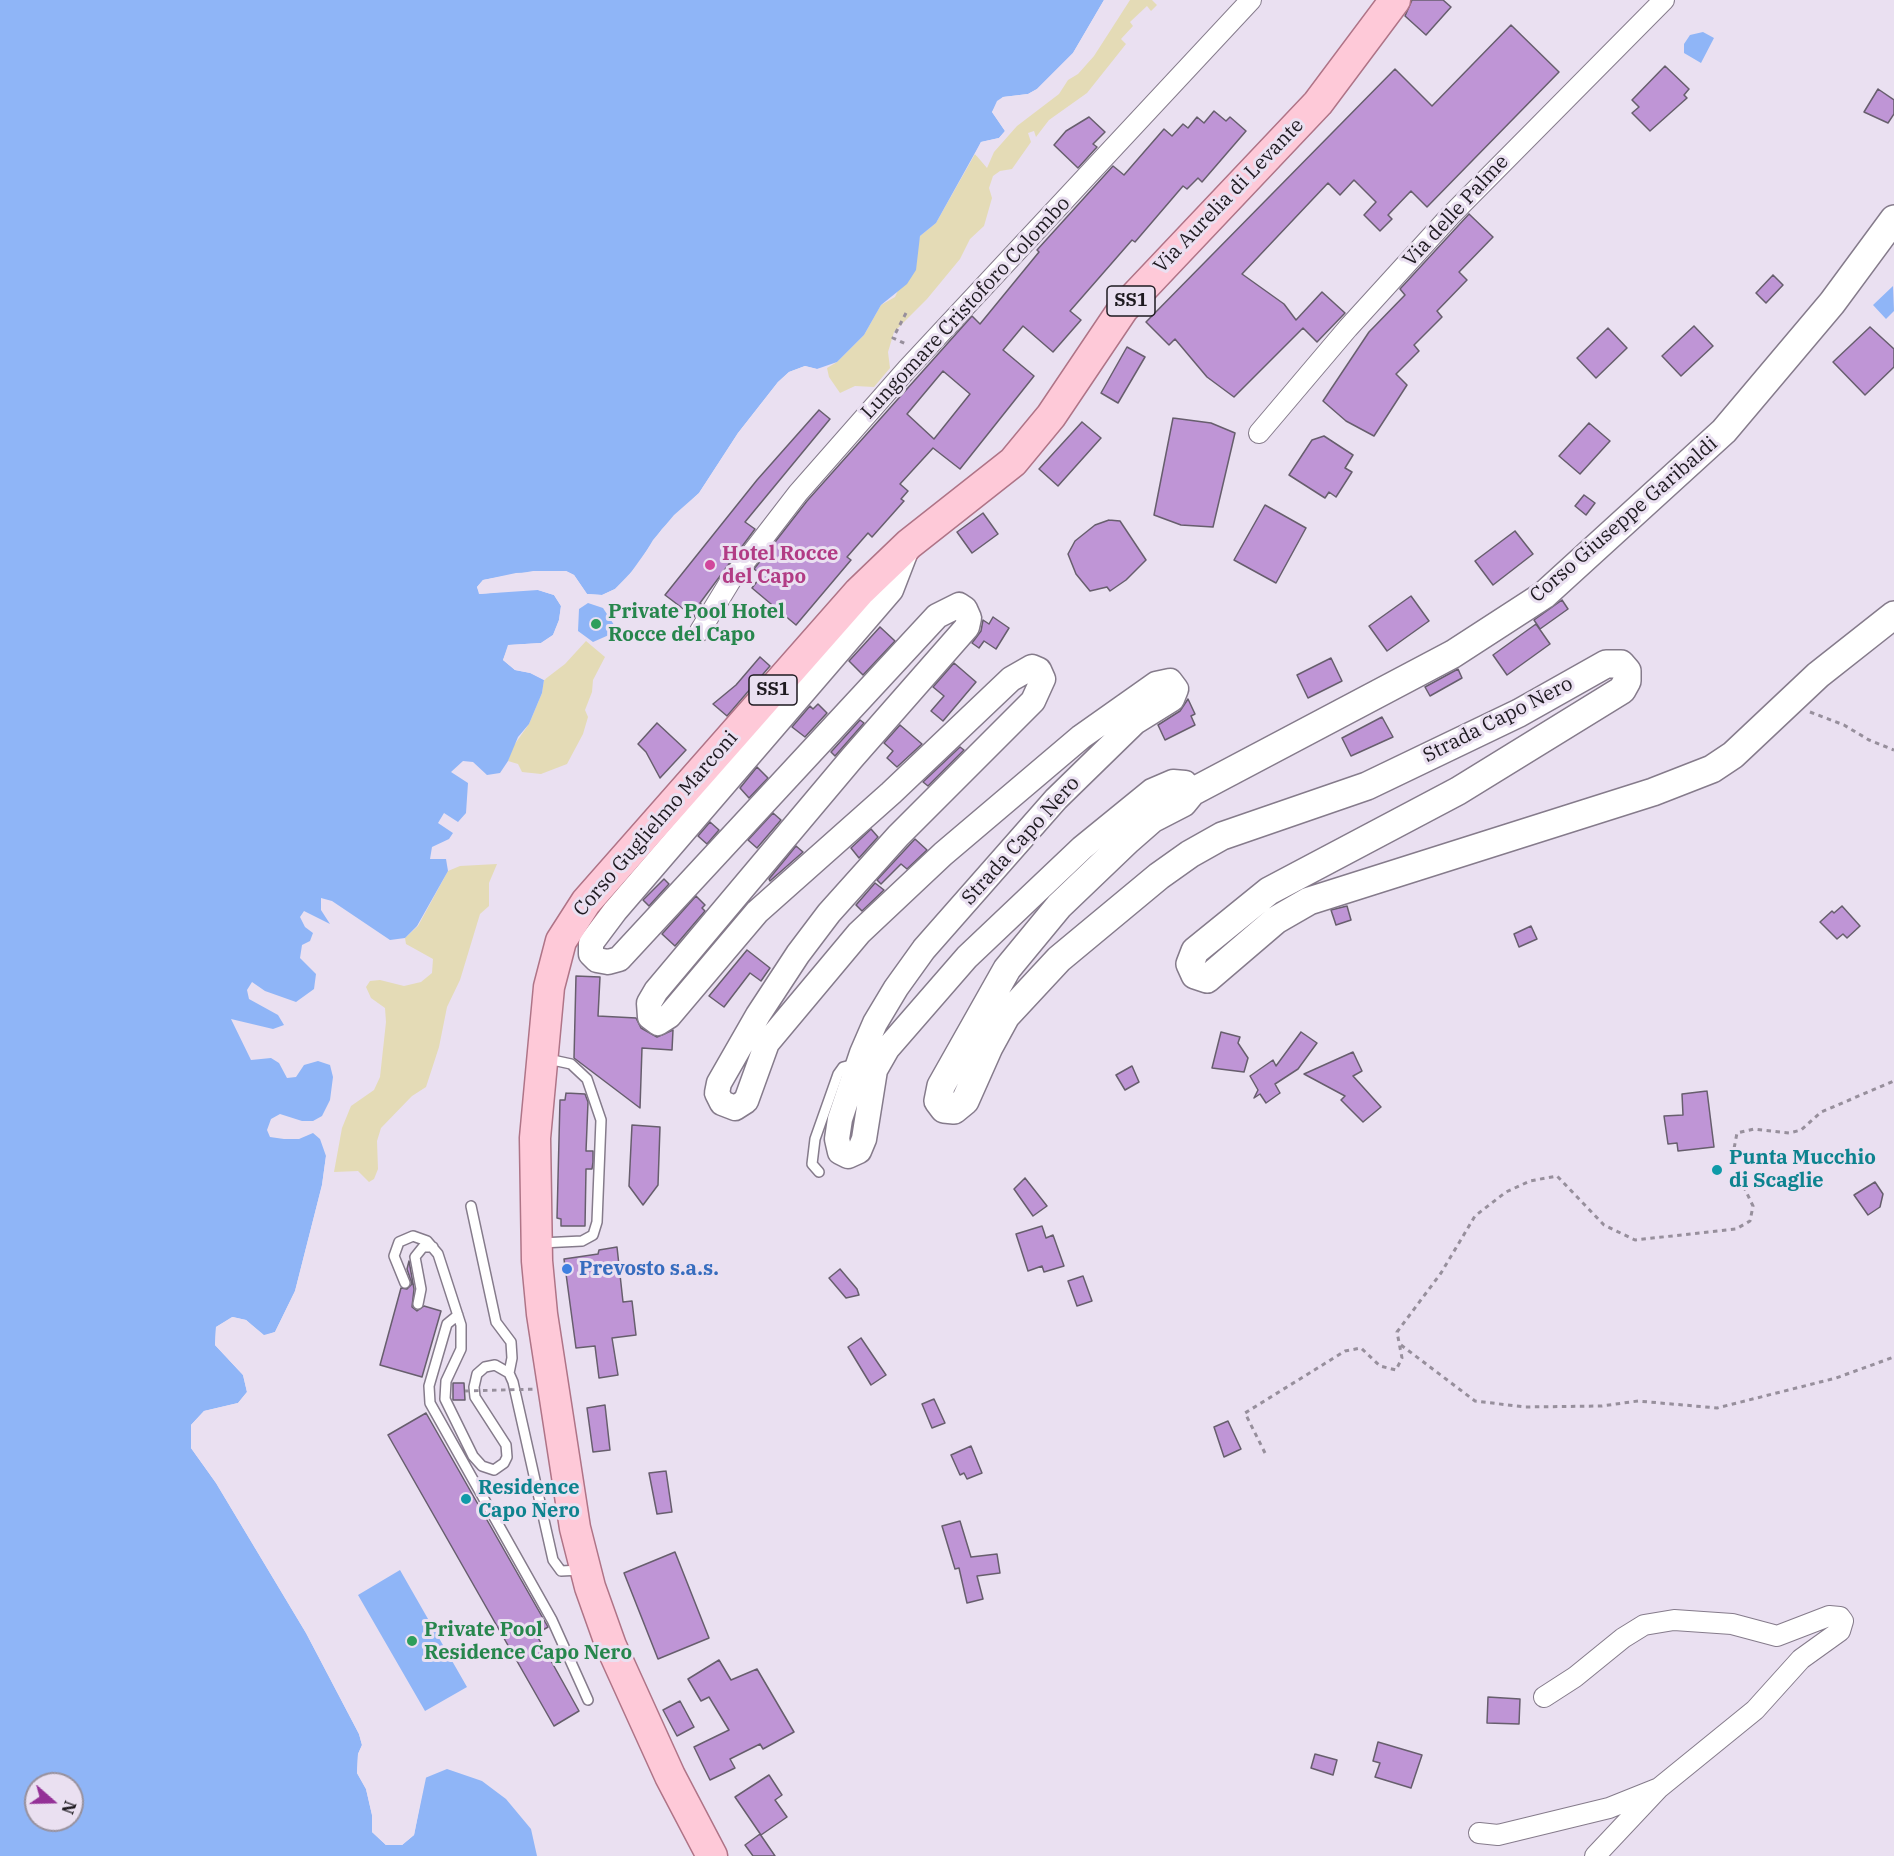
<!DOCTYPE html>
<style>
body{margin:0}
#map{position:relative;width:1894px;height:1856px;overflow:hidden;background:#eae0f1;font-family:"IBM Plex Serif",serif}
canvas{display:block}
.north{position:absolute;left:24px;top:1772px;width:60px;height:60px;box-sizing:border-box;background:#eae0f1;border:2px solid #98919d;border-radius:50%;rotate:110deg;font-size:16px;font-weight:700;line-height:24px;text-align:center;color:#1e1a20}
.north::after{content:'';display:block;margin:auto;width:21px;height:27px;background:#943197;clip-path:polygon(50% 0,100% 100%,50% 72%,0 100%)}
</style>
<div id="map">
<canvas width="1894" height="1856"></canvas>
<div class="north">N</div>
</div>
<script>
const ctx = document.querySelector('canvas').getContext('2d');
ctx.lineJoin = 'round';
function fill(path, color) { ctx.fillStyle = color; ctx.fill(path, 'evenodd'); }
const shape = rows => new Path2D(rows.map(r => 'M' + r).join(''));
function trace(path, color, width, dash) { ctx.strokeStyle = color; ctx.lineWidth = width; ctx.lineCap = dash ? 'butt' : 'round'; ctx.setLineDash(dash || []); ctx.stroke(path); }
function label(font, color, halo, rows, align = 'center') {
  ctx.font = font + ' "IBM Plex Serif",serif'; ctx.lineWidth = 6; ctx.setLineDash([]); ctx.textBaseline = 'middle'; ctx.strokeStyle = halo; ctx.fillStyle = color; for (const [text, x, y, turn = 0] of rows) {
    ctx.save(); ctx.translate(x, y); ctx.rotate((+turn || 0) * Math.PI / 180); ctx.textAlign = isNaN(turn) ? turn : align; if (halo) ctx.strokeText(text, 0, 0); ctx.fillText(text, 0, 0); ctx.restore();
  }
}
const sand = shape([
 [1130,0,1152,0,1157,5,1151,11,1147,6,1130,22,1133,26,1121,39,1126,44,1087,93,1049,120,1036,137,1034,131,1028,133,1031,142,1012,169,1000,171,993,176,989,188,992,198,984,226,970,239,960,259,927,299,894,332,888,352,890,368,874,387,855,386,840,393,829,377,827,368,837,362,864,335,881,305,895,297,917,250,920,236,936,223,975,154,987,168,994,152,1017,126,1059,94,1068,80,1078,74,1094,56],
 [586,641,605,657,593,680,592,692,585,710,588,717,583,734,567,764,541,774,522,772,518,764,508,761,512,748,529,724,542,693,544,680,565,664],
 [497,864,489,883,489,906,480,914,460,980,447,1007,439,1047,426,1087,412,1096,381,1128,377,1141,378,1169,374,1179,369,1182,358,1171,334,1172,342,1128,351,1106,374,1090,380,1077,386,1022,385,1008,371,998,366,987,370,981,380,980,404,986,421,982,432,973,433,959,406,944,405,938,418,926,448,871,460,866]
]);
const water = shape([
 [0,0,1104,0,1073,53,1037,89,1028,94,1003,97,992,112,1005,131,999,138,981,142,936,223,920,236,916,270,907,284,881,305,864,335,837,362,817,369,805,366,789,372,778,382,738,433,699,493,662,529,627,578,615,589,602,595,587,594,574,575,566,571,516,573,483,580,477,587,480,594,519,590,538,590,554,595,561,606,559,620,553,635,541,643,508,645,503,660,515,670,531,673,544,680,542,693,529,724,518,737,508,761,500,773,487,775,473,762,463,761,451,772,468,783,466,813,458,822,444,813,438,823,453,833,449,839,432,847,430,859,446,859,448,871,417,926,405,938,390,940,332,901,321,898,321,910,330,924,304,911,300,917,305,927,313,933,310,941,302,945,300,958,316,974,314,989,296,1002,265,991,252,982,247,990,249,999,278,1015,284,1025,273,1029,231,1019,251,1060,271,1058,279,1063,287,1078,296,1077,304,1065,318,1061,330,1065,333,1077,330,1100,322,1116,313,1121,302,1121,280,1114,271,1119,267,1130,270,1137,284,1139,299,1139,313,1133,320,1139,326,1156,322,1185,295,1291,275,1332,264,1336,246,1320,233,1317,216,1327,215,1345,243,1375,247,1392,238,1403,204,1411,191,1425,191,1448,216,1483,306,1633,359,1734,362,1745,358,1754,357,1773,366,1789,372,1815,372,1832,386,1845,402,1845,414,1835,425,1778,447,1769,482,1781,506,1799,531,1829,537,1856,0,1856],
 [36,1784,72,1784,72,1820,36,1820],
 [1703,32,1714,38,1701,63,1684,53,1684,44,1690,35],
 [1893,286,1894,311,1886,319,1873,305],
 [588,603,603,608,618,631,593,642,578,631,579,609],
 [400,1570,467,1687,425,1711,358,1595]
]);
const pier = shape([
 [1104,0,1106,1,1075,54,1039,91,1029,96,1004,100,1000,103,996,111,1008,132,1001,140,983,145,977,156,975,154,981,142,999,138,1005,131,992,112,997,101,1003,97,1028,94,1037,89,1073,53],
 [805,366,817,369,827,368,827,371,817,372,805,369,790,375,780,384,741,435,702,495,676,517,655,542,640,567,616,592,602,598,586,596,565,574,516,576,484,583,482,591,539,587,555,592,564,605,562,621,555,637,542,646,511,648,507,659,516,668,532,671,546,679,544,680,530,673,515,670,503,660,509,645,541,643,553,635,559,620,561,606,554,595,538,590,479,594,477,587,483,580,533,571,566,571,574,575,587,594,602,595,615,589,638,565,653,540,674,515,699,493,738,433,778,382,789,372],
 [326,1156,328,1157,325,1186,297,1293,276,1335,263,1338,244,1323,233,1320,219,1329,218,1344,245,1374,250,1393,239,1406,205,1414,194,1426,194,1447,218,1481,308,1632,362,1733,365,1745,361,1754,360,1772,369,1789,375,1815,375,1831,387,1842,401,1842,412,1833,422,1777,427,1773,414,1835,402,1845,386,1845,372,1832,372,1815,366,1789,357,1773,358,1754,362,1745,359,1734,306,1633,216,1483,191,1448,191,1425,204,1411,238,1403,247,1392,243,1375,215,1345,216,1327,232,1317,246,1320,264,1335,275,1332,295,1291,322,1185]
]);
const building = shape([
 [1412,0,1443,0,1451,7,1426,35,1405,16,1412,0],
 [1511,25,1559,72,1427,207,1411,191,1388,215,1392,219,1380,231,1364,215,1376,202,1354,180,1340,195,1328,183,1242,274,1284,304,1296,320,1322,292,1345,313,1317,342,1303,328,1234,397,1207,377,1175,339,1169,345,1146,322,1395,69,1432,106,1511,25],
 [1665,66,1689,89,1684,95,1687,98,1650,131,1632,113,1639,107,1632,100,1665,66],
 [1878,89,1894,100,1894,114,1888,123,1864,112,1878,89],
 [1214,111,1226,121,1230,117,1246,131,1202,182,1198,178,1187,189,1183,186,1135,242,1132,240,1070,311,1081,320,1053,352,1023,326,1003,350,1034,376,960,469,933,448,900,484,908,491,901,499,904,501,872,537,868,533,847,557,851,560,796,625,752,588,762,575,754,569,807,501,972,316,980,324,1039,252,1037,250,1113,166,1124,175,1164,129,1172,136,1183,124,1188,128,1197,117,1204,123,1214,111],
 [943,371,970,394,934,439,907,414,943,371],
 [1089,117,1105,132,1093,144,1097,147,1078,168,1054,145,1066,131,1089,117],
 [1469,214,1493,237,1459,272,1467,280,1437,311,1442,317,1414,345,1419,351,1396,374,1407,385,1374,436,1346,421,1323,401,1369,332,1405,295,1400,289,1469,214],
 [1773,275,1783,285,1766,303,1756,293,1773,275],
 [1694,326,1713,346,1681,376,1662,356,1694,326],
 [1870,327,1894,349,1894,367,1865,395,1833,362,1870,327],
 [1608,328,1627,348,1596,378,1577,358,1608,328],
 [1127,347,1145,357,1118,403,1101,393,1127,347],
 [819,410,830,419,745,522,755,529,700,603,702,605,694,617,665,595,757,480,819,410],
 [1173,418,1211,423,1235,433,1213,527,1181,525,1154,515,1173,418],
 [1082,422,1101,438,1058,486,1039,469,1082,422],
 [1589,423,1610,441,1580,474,1559,456,1589,423],
 [1324,436,1353,455,1345,468,1352,472,1336,497,1329,492,1325,498,1289,475,1312,440,1324,436],
 [1584,495,1595,503,1586,515,1575,506,1584,495],
 [1265,505,1306,528,1276,583,1234,560,1265,505],
 [983,513,998,534,972,553,957,532,983,513],
 [1109,520,1120,521,1146,560,1126,580,1110,591,1107,587,1090,591,1076,574,1068,554,1075,541,1095,525,1109,520],
 [1515,531,1533,554,1493,585,1475,561,1515,531],
 [1411,596,1429,621,1387,651,1369,626,1411,596],
 [1562,600,1568,609,1540,629,1534,620,1562,600],
 [993,617,1009,628,996,649,984,641,979,648,972,643,981,631,983,620,989,624,993,617],
 [1536,624,1550,644,1507,675,1493,655,1536,624],
 [880,627,895,641,863,675,849,661,880,627],
 [760,657,770,666,727,716,713,704,736,685,760,657],
 [1331,658,1342,681,1308,698,1297,675,1331,658],
 [954,663,976,682,943,721,931,711,944,696,933,687,954,663],
 [1458,669,1462,678,1430,696,1425,687,1458,669],
 [1188,699,1195,714,1191,716,1195,725,1165,740,1158,725,1180,711,1188,699],
 [818,704,827,713,805,737,792,727,810,706,813,709,818,704],
 [1382,717,1393,737,1351,756,1342,738,1382,717],
 [860,720,864,723,835,756,831,752,860,720],
 [657,723,686,750,660,778,646,752,638,744,657,723],
 [900,725,922,744,897,767,887,758,893,751,884,743,900,725],
 [960,747,964,750,928,786,923,782,960,747],
 [757,767,768,778,749,798,740,788,757,767],
 [773,813,781,820,757,848,748,840,773,813],
 [710,822,719,830,707,844,698,836,710,822],
 [871,829,878,837,859,858,851,848,871,829],
 [915,839,927,850,907,869,901,864,881,884,877,880,915,839],
 [796,846,803,852,770,881,769,879,796,846],
 [664,879,669,884,649,906,643,900,664,879],
 [875,883,884,890,862,911,856,905,875,883],
 [696,896,705,905,702,908,705,911,675,946,662,934,696,896],
 [1347,906,1351,920,1336,925,1331,910,1347,906],
 [1842,906,1860,926,1847,938,1843,934,1837,939,1820,922,1832,911,1834,913,1842,906],
 [1531,926,1537,939,1519,947,1514,934,1531,926],
 [747,950,770,968,761,981,750,973,724,1007,709,996,747,950],
 [576,976,600,977,598,1016,636,1018,641,1028,657,1037,673,1030,672,1050,642,1048,640,1108,574,1058,576,976],
 [1221,1032,1240,1037,1238,1043,1248,1058,1244,1072,1212,1068,1221,1032],
 [1301,1032,1317,1043,1298,1069,1275,1084,1280,1093,1266,1103,1260,1094,1254,1098,1258,1090,1250,1076,1273,1060,1276,1066,1301,1032],
 [1353,1052,1362,1071,1353,1076,1381,1107,1363,1122,1341,1100,1345,1096,1304,1074,1353,1052],
 [1132,1066,1139,1082,1125,1090,1116,1075,1132,1066],
 [1707,1091,1714,1147,1678,1151,1677,1143,1668,1144,1664,1116,1683,1115,1682,1094,1707,1091],
 [566,1093,585,1094,588,1102,586,1151,593,1151,593,1162,592,1169,586,1169,585,1226,561,1226,561,1219,557,1218,560,1100,565,1100,566,1093],
 [632,1125,660,1127,658,1185,643,1205,629,1186,632,1125],
 [1025,1178,1047,1206,1033,1216,1014,1189,1025,1178],
 [1875,1182,1883,1194,1880,1207,1868,1215,1854,1195,1875,1182],
 [1042,1226,1046,1238,1053,1235,1064,1266,1044,1272,1042,1266,1028,1271,1016,1234,1042,1226],
 [617,1247,623,1302,632,1301,636,1335,612,1338,618,1375,599,1378,595,1346,576,1348,564,1259,598,1254,599,1250,617,1247],
 [409,1261,414,1289,412,1307,417,1311,424,1306,441,1311,422,1377,380,1365,401,1288,407,1289,412,1284,407,1269,409,1261],
 [840,1269,857,1289,859,1295,846,1298,829,1278,840,1269],
 [1083,1276,1092,1301,1077,1306,1068,1281,1083,1276],
 [861,1338,886,1375,871,1385,848,1347,861,1338],
 [453,1383,464,1383,465,1400,453,1400,453,1383],
 [934,1399,945,1423,932,1428,922,1404,934,1399],
 [605,1405,610,1450,593,1452,587,1408,605,1405],
 [426,1413,548,1627,536,1634,579,1711,554,1726,388,1435,426,1413],
 [1228,1421,1241,1449,1224,1457,1214,1427,1228,1421],
 [971,1446,982,1473,967,1479,964,1473,960,1475,951,1455,971,1446],
 [666,1471,672,1512,657,1514,649,1473,666,1471],
 [960,1521,971,1557,997,1554,1000,1573,977,1576,983,1599,967,1603,959,1568,955,1569,942,1526,960,1521],
 [675,1552,709,1638,658,1659,624,1573,675,1552],
 [719,1660,731,1680,757,1669,794,1732,763,1749,760,1744,730,1759,735,1768,710,1780,694,1747,729,1730,709,1697,701,1701,688,1679,719,1660],
 [1488,1697,1520,1699,1519,1724,1487,1723,1488,1697],
 [680,1701,694,1727,677,1736,663,1710,680,1701],
 [1378,1742,1422,1755,1411,1788,1375,1777,1380,1763,1373,1761,1378,1742],
 [1315,1754,1337,1760,1333,1775,1311,1768,1315,1754],
 [769,1775,782,1795,775,1800,787,1817,761,1835,735,1797,769,1775],
 [760,1834,775,1856,753,1856,745,1845,760,1834]
]);
const path = shape([
 [906,313,893,338,906,344],
 [1810,712,1844,725,1869,740,1894,750],
 [1401,1345,1475,1401,1525,1407,1602,1406,1638,1401,1717,1408,1836,1378,1894,1357],
 [1265,1453,1245,1413,1345,1351,1361,1348,1380,1366,1396,1370,1402,1358,1397,1332,1441,1273,1475,1216,1506,1192,1530,1181,1557,1176,1604,1225,1635,1240,1736,1229,1750,1221,1753,1206,1740,1179,1733,1154,1737,1133,1754,1129,1789,1133,1801,1130,1821,1112,1894,1081]
]);
const service = shape([
 [819,1172,812,1164,815,1139,838,1074,843,1067,855,1064],
 [471,1206,496,1322,511,1342,512,1358,509,1373],
 [541,1243,582,1241,593,1235,597,1222,601,1120,587,1079,571,1064,548,1059],
 [405,1283,394,1256,399,1242,413,1236,427,1241,438,1254,461,1325,461,1349,446,1381,445,1399,473,1456,482,1466,494,1470,504,1463,507,1457,506,1445,475,1397,474,1387,477,1374,485,1367,495,1365,509,1373,513,1382,553,1560,561,1571,581,1570],
 [418,1304,421,1289,415,1257,423,1247,433,1247],
 [458,1315,447,1324,429,1386,430,1403,552,1620,588,1700]
]);
const minor = shape([
 [1259,433,1348,328,1450,216,1664,0],
 [700,631,731,580,798,493,907,369,1251,0],
 [1544,1697,1575,1677,1623,1638,1644,1625,1674,1620,1732,1624,1777,1636,1829,1616,1840,1617,1843,1621,1840,1631,1801,1659,1755,1710,1659,1788],
 [1479,1833,1498,1835,1609,1808,1659,1788,1595,1856]
]);
const tertiary = shape([
 [908,546,891,590,615,911,591,943,591,954,597,960,608,962,619,959,937,616,959,605,965,609,969,618,967,627,852,758,656,991,649,1003,650,1017,658,1023,669,1016,757,912,891,793,1011,679,1032,667,1039,670,1043,679,1033,701,898,836,829,913,798,954,758,1015,719,1083,717,1093,722,1103,735,1108,746,1101,767,1043,859,933,943,854,1081,737,1156,684,1170,681,1176,689,1172,699,1135,722,1056,799,924,949,896,988,875,1023,862,1053,840,1119,837,1139,840,1152,848,1156,859,1151,864,1139,875,1070,887,1049,967,957,1082,848,1152,791,1173,782,1185,783,1192,792]
]);
const secondary = shape([
 [1894,219,1832,303,1724,431,1544,595,1453,654,1192,792,1183,803,1152,819,1128,840,1059,906,1007,969,941,1086,938,1101,944,1109,954,1110,965,1101,989,1047,1006,1016,1059,959,1159,876,1190,854,1222,836,1367,786,1519,713,1606,664,1621,664,1627,671,1627,681,1622,690,1458,791,1269,891,1195,951,1190,964,1195,975,1207,979,1276,920,1309,901,1653,792,1712,769,1733,755,1818,675,1894,615]
]);
const primary = shape([
 [712,1856,670,1776,611,1646,590,1587,575,1528,542,1314,537,1261,535,1138,549,987,561,941,586,902,859,592,909,544,1013,462,1051,416,1123,309,1318,103,1395,0]
]);
const pathBridge = shape([
 [465,1391,537,1389]
]);
const markers = [
 [710,565,6,"#d1479c"],
 [596,624,6,"#2e9e5b"],
 [1717,1170,6,"#0f9aa8"],
 [567,1269,6,"#3f7fe0"],
 [466,1499,6,"#0f9aa8"],
 [412,1641,6,"#2e9e5b"]
];
const shields = [
 [1131,301,48],
 [773,690,48]
];
const shieldNames = [
 ["SS1",1131,301],
 ["SS1",773,690]
];
const streetNames = [
 ["Via Aurelia di Levante",1229,196,-46],
 ["Via delle Palme",1456,211,-47],
 ["Lungomare Cristoforo Colombo",966,308,-47],
 ["Corso Giuseppe Garibaldi",1624,520,-41],
 ["Strada Capo Nero",1498,720,-27],
 ["Corso Guglielmo Marconi",656,824,-49],
 ["Strada Capo Nero",1021,841,-48]
];
const hotelNames = [
 ["Hotel Rocce",722,554],
 ["del Capo",722,577]
];
const leisureNames = [
 ["Private Pool Hotel",608,612],
 ["Rocce del Capo",608,635],
 ["Private Pool",424,1630],
 ["Residence Capo Nero",424,1653]
];
const cultureNames = [
 ["Punta Mucchio",1729,1158],
 ["di Scaglie",1729,1181],
 ["Residence",478,1488],
 ["Capo Nero",478,1511]
];
const shopNames = [
 ["Prevosto s.a.s.",579,1269]
];
fill(sand, '#e4dbb6');
fill(water, '#8fb5f7');
fill(pier, '#eae0f1');
fill(building, '#bf95d6');
trace(building, '#675e6d', 1.5);
trace(service, '#857b8b', 12);
trace(minor, '#857b8b', 22);
trace(tertiary, '#857b8b', 27);
trace(secondary, '#857b8b', 30);
trace(primary, '#af7487', 33);
trace(path, '#978f9c', 3, [4.5, 4.5]);
trace(service, '#fff', 9);
trace(minor, '#fff', 20);
trace(tertiary, '#fff', 24);
trace(secondary, '#fff', 27);
trace(primary, '#fec9d8', 30);
trace(pathBridge, '#978f9c', 3, [4.5, 4.5]);
for (const [x, y, r, color] of markers) { const dot = new Path2D(); dot.arc(x, y, r, 0, 2 * Math.PI); ctx.fillStyle = color; ctx.fill(dot); trace(dot, '#eae0f1', 2); }
for (const [x, y, w] of shields) { const box = new Path2D(); box.roundRect(x - w / 2, y - 15, w, 30, 4.5); ctx.fillStyle = '#eae0f1'; ctx.fill(box); trace(box, '#1e1a20', 1.5); }
label('bold 18px', '#1e1a20', null, shieldNames);
label('20px', '#1e1a20', '#eae0f1', streetNames);
label('bold 20px', '#b23c85', '#eae0f1', hotelNames, 'left');
label('bold 20px', '#27864d', '#eae0f1', leisureNames, 'left');
label('bold 20px', '#0d838f', '#eae0f1', cultureNames, 'left');
label('bold 20px', '#366cbe', '#eae0f1', shopNames, 'left');
</script>
